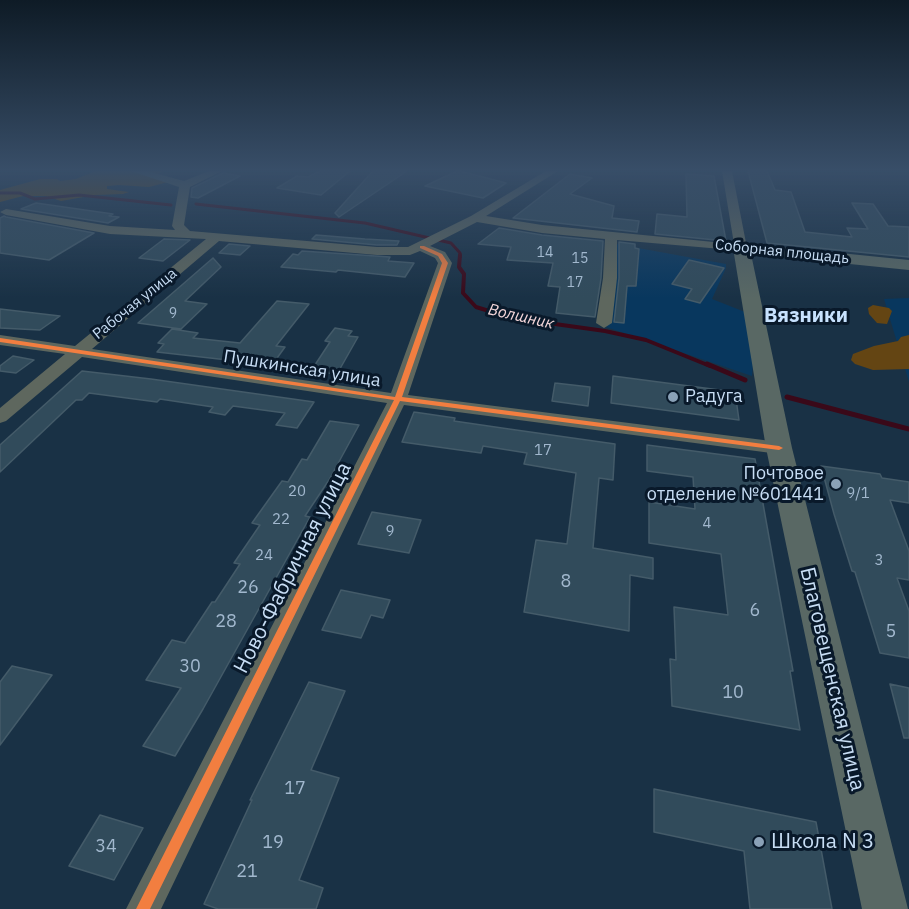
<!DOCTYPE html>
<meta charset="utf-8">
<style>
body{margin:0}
canvas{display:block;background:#193145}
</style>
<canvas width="909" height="909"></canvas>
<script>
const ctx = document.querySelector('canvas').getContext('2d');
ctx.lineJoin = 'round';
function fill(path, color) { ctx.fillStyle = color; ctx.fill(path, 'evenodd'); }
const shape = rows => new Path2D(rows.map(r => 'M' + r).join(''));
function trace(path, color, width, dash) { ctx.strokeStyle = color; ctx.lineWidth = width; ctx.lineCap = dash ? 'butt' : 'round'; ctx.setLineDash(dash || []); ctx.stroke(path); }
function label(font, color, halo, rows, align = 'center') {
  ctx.font = font + ' "IBM Plex Sans",sans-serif'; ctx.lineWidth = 6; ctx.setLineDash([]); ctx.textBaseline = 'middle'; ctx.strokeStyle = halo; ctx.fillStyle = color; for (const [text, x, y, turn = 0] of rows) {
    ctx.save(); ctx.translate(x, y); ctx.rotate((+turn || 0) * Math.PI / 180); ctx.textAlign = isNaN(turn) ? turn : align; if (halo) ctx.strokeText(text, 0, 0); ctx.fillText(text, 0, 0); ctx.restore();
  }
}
const built = shape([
 [616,244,726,264,726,268,712,299,745,312,753,363,752,376,606,327],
 [909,298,909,382,884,299]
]);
const green = shape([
 [95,171,163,171,158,174,168,182,149,187,119,185,107,186,107,189,129,192,123,194,95,195,61,201,46,196,23,196,0,202,0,190,40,179,57,179,60,181,76,179],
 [873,305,889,308,892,311,887,324,877,323,869,314,868,308],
 [909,335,909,369,873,370,855,364,851,360,853,354,874,346,898,341,901,337]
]);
const streamFar2 = shape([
 [0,193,20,193,35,199,79,195,171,205],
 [196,204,365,223,451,243,460,253,460,257]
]);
const streamFar1 = shape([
 [460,255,459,267,464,274,463,293,476,307,512,318,605,331,646,340,710,366]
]);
const stream = shape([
 [707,364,745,380],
 [787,397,909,429]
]);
const building = shape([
 [320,171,350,171,321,195,277,188,297,176,308,177,320,171],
 [373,171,407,171,339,217,335,213,373,171],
 [457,171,460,171,506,183,483,198,425,186,457,171],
 [748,171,767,171,775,190,791,192,805,232,852,237,847,228,868,229,852,203,873,204,888,226,909,227,909,257,767,243,748,171],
 [223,173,240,176,198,198,191,197,192,188,223,173],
 [570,174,592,178,570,194,614,206,612,218,639,221,637,232,513,218,570,174],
 [686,174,714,176,726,241,655,234,657,214,687,217,686,174],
 [36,203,113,214,109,216,119,217,108,223,21,209,36,203],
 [4,216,6,217,94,233,49,260,0,253,0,218,4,216],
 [499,228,542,235,603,241,601,278,595,317,556,313,560,287,548,286,553,263,507,260,511,247,478,244,499,228],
 [316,235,365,239,399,241,397,245,377,245,312,239,316,235],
 [164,239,190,240,163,261,139,258,164,239],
 [619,242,635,244,635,248,639,249,636,286,627,286,624,323,614,322,619,278,619,242],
 [229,244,250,246,240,255,219,253,229,244],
 [302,251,390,257,388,261,414,263,405,277,338,270,336,272,281,267,293,254,298,255,302,251],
 [213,258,221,267,185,301,207,304,181,329,138,323,213,258],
 [689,260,724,268,700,303,685,299,692,289,672,284,689,260],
 [277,301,309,304,276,346,285,347,272,365,157,352,164,344,158,343,172,329,198,333,193,338,240,343,277,301],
 [0,309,60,316,40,330,0,328,0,309],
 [335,328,352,331,348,336,358,337,337,374,311,371,330,342,325,341,335,328],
 [13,356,34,360,16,373,0,371,0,366,13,356],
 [82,371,151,379,314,402,297,428,276,425,285,413,233,406,225,415,209,412,213,407,160,399,157,402,89,393,82,400,76,400,0,472,0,445,82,371],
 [613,376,735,392,739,420,611,403,613,376],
 [555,383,590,387,588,406,552,401,555,383],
 [414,412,455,418,454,421,509,429,615,444,613,480,599,478,593,548,653,558,653,579,630,575,629,631,524,612,536,540,567,544,576,473,524,464,527,453,483,446,481,453,402,442,414,412],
 [330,421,359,425,329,480,305,516,310,517,203,709,175,756,143,746,181,688,146,680,172,640,185,643,212,602,215,602,240,564,234,563,260,525,252,523,282,481,288,482,302,459,307,460,330,421],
 [647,445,755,459,793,671,790,671,800,730,672,706,670,659,676,660,674,607,728,615,721,554,649,543,649,502,695,509,693,477,647,471,647,445],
 [821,466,880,474,882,478,909,482,909,503,890,500,909,551,909,580,897,578,909,611,909,658,880,653,855,572,852,571,834,514,821,466],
 [372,512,421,520,409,553,358,544,372,512],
 [341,590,390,600,383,618,371,615,361,638,322,630,341,590],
 [12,666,52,675,0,745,0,682,12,666],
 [309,682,345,691,311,770,339,778,299,880,323,888,316,909,218,909,204,904,252,800,250,800,309,682],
 [890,684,909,688,909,738,904,738,890,684],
 [654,789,816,822,832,909,750,909,744,851,654,832,654,789],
 [100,815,143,828,114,880,69,866,100,815]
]);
const minor = shape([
 [131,171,147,171,184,181,209,171,222,171,190,187,184,225,190,231,377,247,408,247,471,216,546,171,558,171,486,216,542,225,734,244,722,171,732,171,747,248,745,251,617,240,617,278,612,323,604,328,596,323,603,278,605,239,542,233,477,222,430,246,445,252,452,263,408,395,779,442,786,444,789,448,786,452,779,454,404,405,161,909,126,909,387,403,82,357,6,421,0,423,0,408,65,354,0,345,0,335,75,346,206,239,110,234,6,215,0,212,6,209,110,226,175,230,172,226,179,187,131,171],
 [219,241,377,255,410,255,420,251,435,258,438,263,391,393,92,349,219,241]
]);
const major = shape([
 [741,243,909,260,909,270,751,254,792,448,908,909,862,909,766,448,733,248,741,243]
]);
const cycleway = shape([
 [420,246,424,246,442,254,448,263,402,397,779,446,783,448,779,450,400,401,150,909,136,909,394,400,0,342,0,338,395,397,442,263,438,256,420,248,420,246]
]);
const markers = [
 [673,397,6,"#8aa1b7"],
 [836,484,6,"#8aa1b7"],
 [759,842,6,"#8aa1b7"]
];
const farNumbernames = [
 ["14",545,253],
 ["15",580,259],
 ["17",575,283],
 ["9",173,314]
];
const farStreetnames = [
 ["Соборная площадь",782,252,6],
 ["Рабочая улица",135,304,-39]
];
const numberNames = [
 ["17",543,451],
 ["20",297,492],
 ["9/1",858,494],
 ["22",281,520],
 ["4",707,524],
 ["9",390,532],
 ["24",264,556],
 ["3",879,561]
];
const farWaternames = [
 ["Волшник",521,317,13]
];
const streetNames = [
 ["Пушкинская улица",302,369,9]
];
const poiNames = [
 ["Радуга",685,397],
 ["Почтовое",824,474,"right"],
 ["отделение №601441",824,495,"right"]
];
const nearNumbernames = [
 ["8",566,582],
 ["26",248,588],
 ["6",755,611],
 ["28",226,622],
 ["5",891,632],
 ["30",190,667],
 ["10",733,693],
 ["17",295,789],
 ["19",273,843],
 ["34",106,847],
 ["21",247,872]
];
const farDistrictnames = [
 ["Вязники",806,316]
];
const nearStreetnames = [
 ["Ново-Фабричная улица",293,568,-63],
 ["Благовещенская улица",832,679,77]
];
const nearPoinames = [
 ["Школа N 3",771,842]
];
fill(built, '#08375e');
fill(green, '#644513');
trace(streamFar2, '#3a0919', 3);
trace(streamFar1, '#3a0919', 4);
trace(stream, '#3a0919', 5);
fill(building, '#314b5b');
trace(building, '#445b69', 1.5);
fill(minor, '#5e675e');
fill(major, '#596864');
fill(cycleway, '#f27e40');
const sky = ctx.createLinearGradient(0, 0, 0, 298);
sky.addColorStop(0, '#0e1b26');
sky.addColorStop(0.57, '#384e68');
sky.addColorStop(1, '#384e6800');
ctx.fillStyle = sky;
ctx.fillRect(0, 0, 909, 298);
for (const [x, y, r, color] of markers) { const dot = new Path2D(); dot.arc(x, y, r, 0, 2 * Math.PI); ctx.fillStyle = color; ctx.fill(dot); trace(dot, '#09192a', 2); }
label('14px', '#a2b8ce', null, farNumbernames);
label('15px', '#c7ddf4', '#09192a', farStreetnames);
label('15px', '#a2b8ce', null, numberNames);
label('italic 16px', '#f5d7da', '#09192a', farWaternames);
label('18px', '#c7ddf4', '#09192a', streetNames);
label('18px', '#c7ddf4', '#09192a', poiNames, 'left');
label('18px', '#a2b8ce', null, nearNumbernames);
label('bold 20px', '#c8e2fe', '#09192a', farDistrictnames);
label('21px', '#c7ddf4', '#09192a', nearStreetnames);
label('21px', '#c7ddf4', '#09192a', nearPoinames, 'left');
</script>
